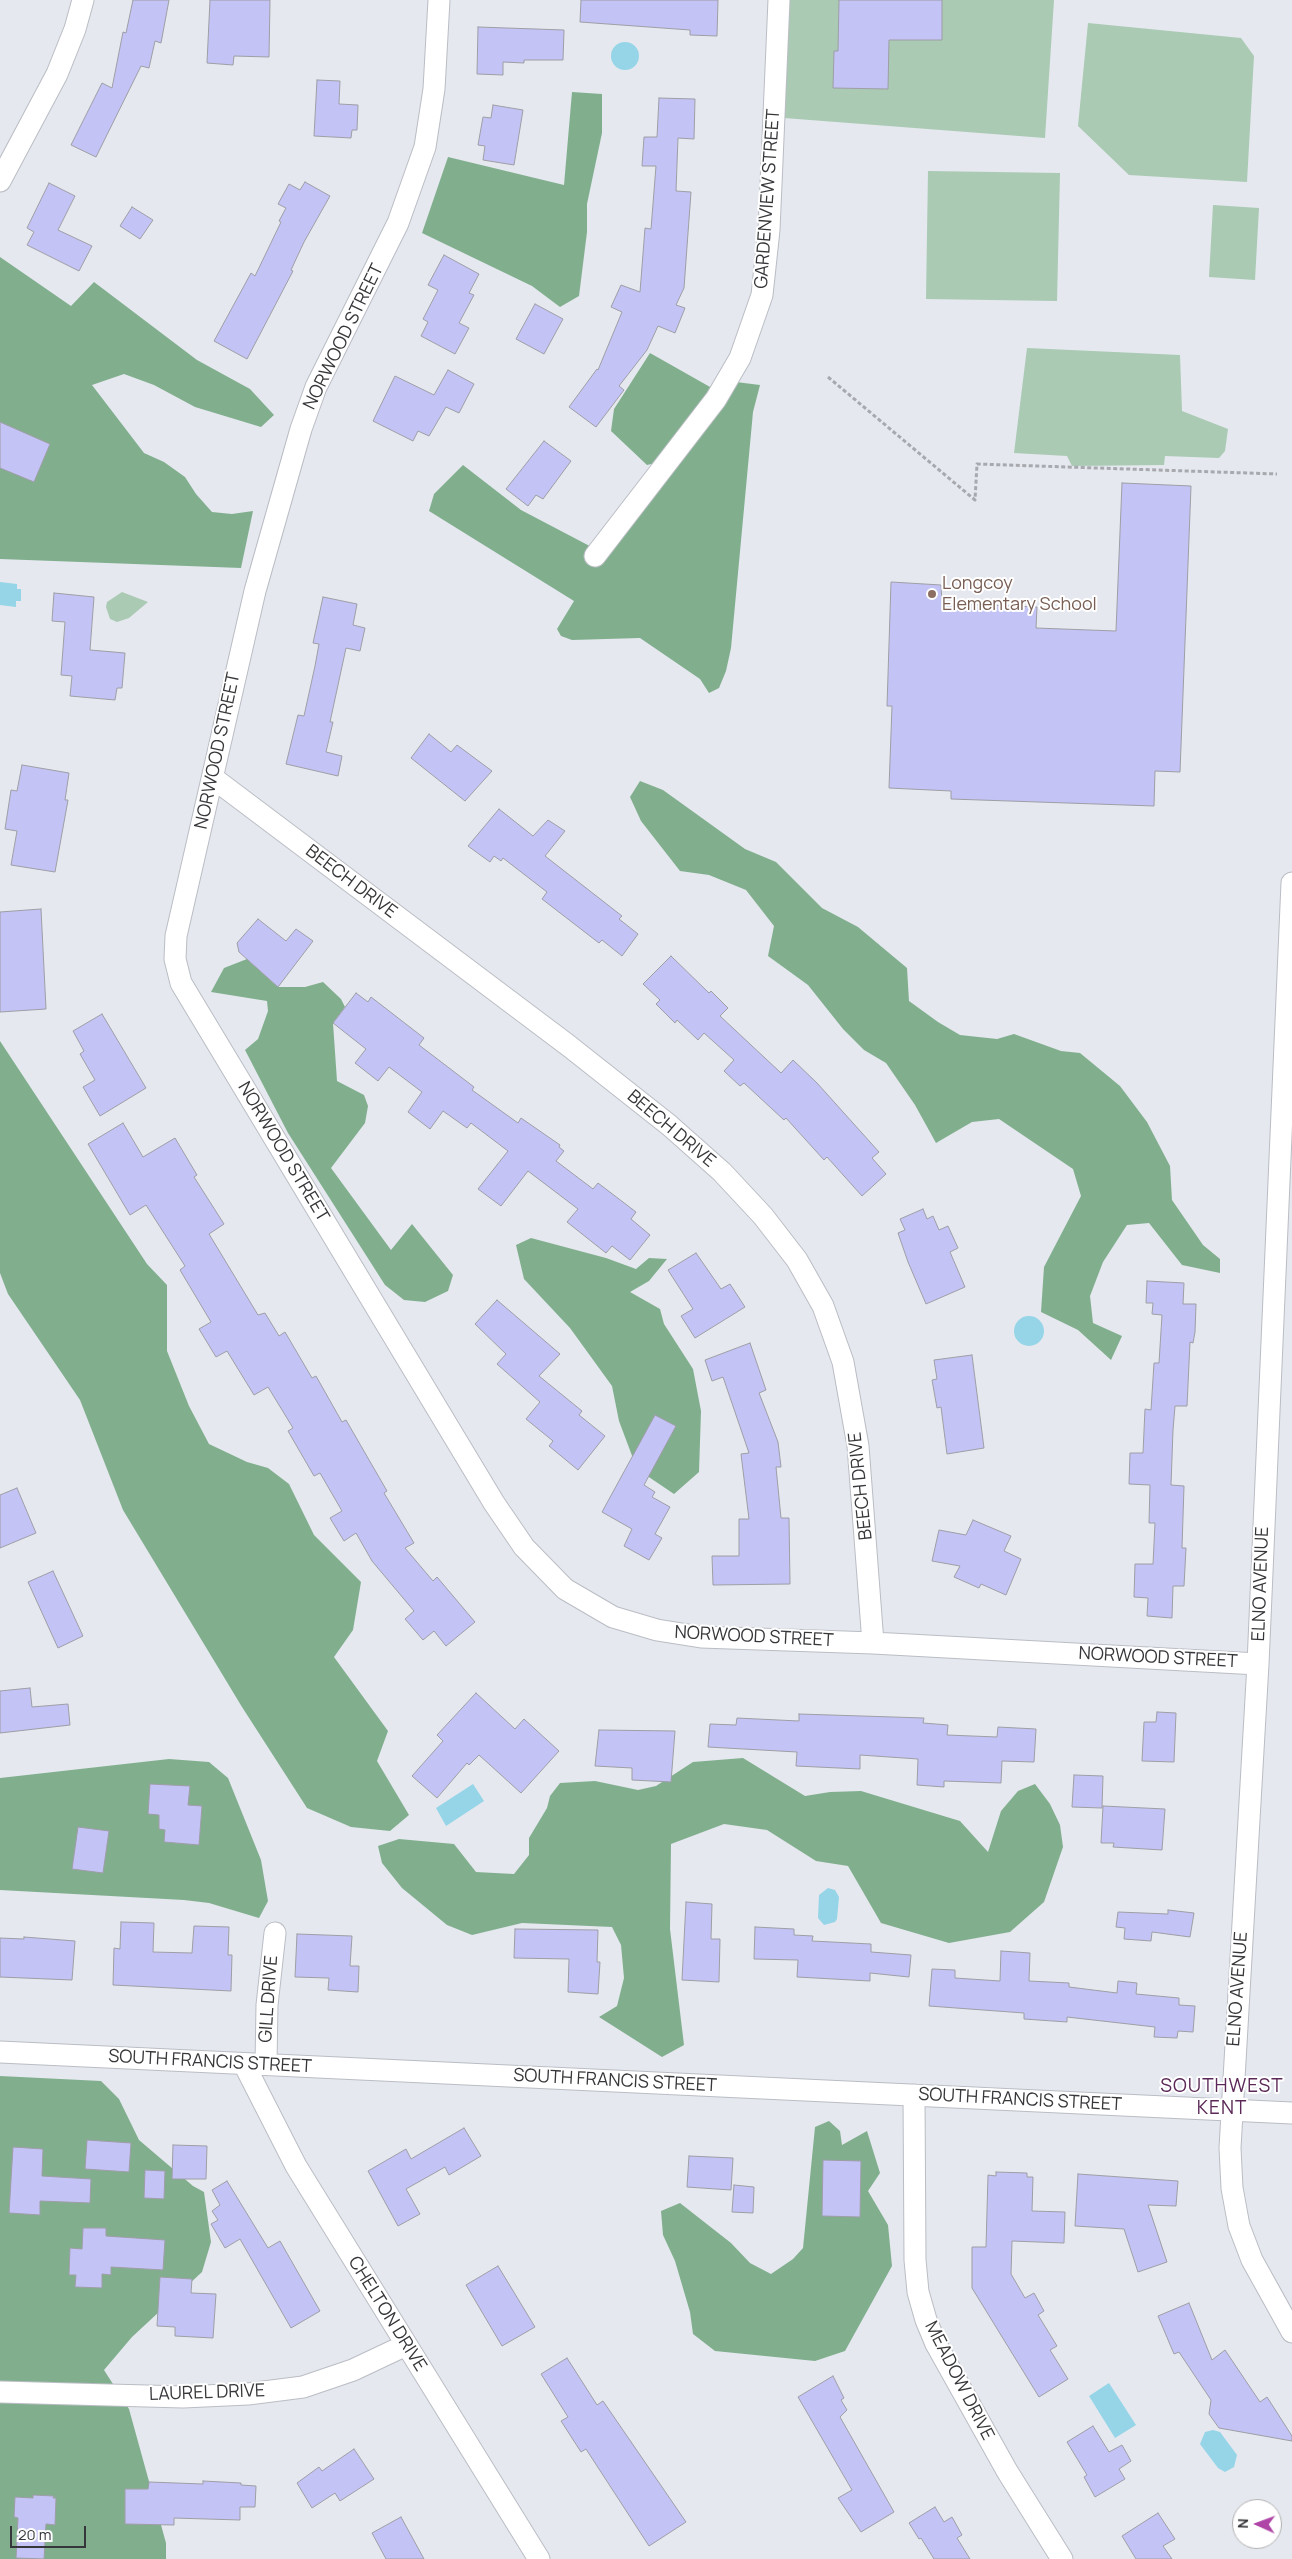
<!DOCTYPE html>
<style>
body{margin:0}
#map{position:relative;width:1292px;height:2559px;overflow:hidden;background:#e5e8ef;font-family:Manrope,sans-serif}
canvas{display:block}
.north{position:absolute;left:1232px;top:2499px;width:50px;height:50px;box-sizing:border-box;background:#fff;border:1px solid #afafb0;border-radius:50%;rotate:272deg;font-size:14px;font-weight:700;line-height:20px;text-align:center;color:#36373a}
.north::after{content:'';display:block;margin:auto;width:18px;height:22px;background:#af45a6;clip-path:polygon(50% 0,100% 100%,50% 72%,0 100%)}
.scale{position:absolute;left:10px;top:2526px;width:76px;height:22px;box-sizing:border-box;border:2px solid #36373a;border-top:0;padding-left:6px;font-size:15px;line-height:18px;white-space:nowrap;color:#36373a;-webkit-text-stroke:4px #fff;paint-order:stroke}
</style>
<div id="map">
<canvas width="1292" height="2559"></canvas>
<div class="north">N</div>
<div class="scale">20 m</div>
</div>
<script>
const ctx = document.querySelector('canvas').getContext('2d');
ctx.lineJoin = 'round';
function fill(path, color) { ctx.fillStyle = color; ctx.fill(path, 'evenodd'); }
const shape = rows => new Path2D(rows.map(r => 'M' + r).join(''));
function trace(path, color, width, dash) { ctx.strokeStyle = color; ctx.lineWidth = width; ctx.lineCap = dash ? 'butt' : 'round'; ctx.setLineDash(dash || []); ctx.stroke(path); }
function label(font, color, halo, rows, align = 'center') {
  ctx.font = font + ' Manrope,sans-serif'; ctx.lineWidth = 4; ctx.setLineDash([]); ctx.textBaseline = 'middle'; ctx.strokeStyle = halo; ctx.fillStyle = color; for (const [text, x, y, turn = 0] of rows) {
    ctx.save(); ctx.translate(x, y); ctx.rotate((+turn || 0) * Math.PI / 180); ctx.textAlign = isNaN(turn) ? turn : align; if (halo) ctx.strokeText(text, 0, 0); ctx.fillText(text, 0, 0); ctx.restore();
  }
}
const green = shape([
 [789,0,1054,0,1045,138,784,118],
 [1088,23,1241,38,1254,56,1247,182,1129,175,1078,126],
 [928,171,1060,173,1057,301,926,299],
 [1213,205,1259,208,1255,280,1209,277],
 [1027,348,1180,355,1182,411,1228,429,1225,451,1219,458,1165,456,1164,465,1072,466,1067,456,1014,453],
 [122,592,148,602,129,618,117,622,110,619,106,607,107,602]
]);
const forest = shape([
 [572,92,602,94,602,133,587,204,587,232,579,296,560,307,532,286,422,233,448,157,564,185],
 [0,257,71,306,94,282,197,360,250,389,274,415,261,427,195,407,154,385,124,374,92,385,144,453,164,462,185,477,196,494,212,512,232,514,253,511,241,568,0,559],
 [650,353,726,396,736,382,760,385,753,412,731,648,726,671,719,688,709,693,700,679,640,638,572,640,561,636,557,629,574,601,429,511,434,494,463,465,521,510,603,553,681,457,647,465,611,431,614,409],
 [640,781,663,790,745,849,776,862,822,908,858,927,907,968,909,1001,938,1022,960,1035,997,1039,1014,1034,1061,1051,1080,1053,1120,1086,1147,1122,1170,1166,1172,1200,1203,1245,1220,1259,1220,1273,1182,1265,1149,1223,1127,1225,1103,1262,1090,1296,1093,1323,1122,1336,1111,1360,1078,1330,1041,1312,1044,1267,1081,1196,1073,1169,999,1119,972,1122,936,1143,915,1105,886,1063,864,1050,843,1029,808,985,768,956,774,926,746,890,709,875,680,871,641,821,630,797],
 [247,959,278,987,305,987,323,982,341,999,345,1007,333,1023,337,1081,364,1095,368,1106,365,1123,331,1168,391,1250,412,1224,453,1275,448,1291,425,1302,404,1300,385,1285,288,1133,245,1050,258,1039,268,1011,267,1001,211,992,224,968],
 [0,1041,147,1264,167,1285,167,1351,189,1406,209,1444,247,1462,268,1468,289,1484,314,1535,361,1582,353,1630,334,1657,388,1731,377,1761,409,1815,390,1831,351,1827,307,1808,242,1707,123,1510,80,1400,8,1294,0,1273],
 [531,1238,606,1258,636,1269,649,1258,667,1259,649,1281,630,1292,660,1309,664,1324,693,1369,701,1411,699,1472,674,1494,637,1469,619,1421,612,1386,570,1328,524,1279,516,1245],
 [743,1758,805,1796,830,1792,861,1791,960,1821,988,1852,1001,1811,1018,1791,1035,1784,1050,1804,1060,1825,1063,1847,1044,1902,1010,1932,949,1943,881,1923,848,1866,816,1861,767,1830,724,1824,671,1844,670,1929,684,2045,662,2057,599,2017,617,2006,624,1978,621,1945,612,1927,522,1923,472,1935,447,1925,402,1888,382,1863,378,1846,399,1839,454,1844,476,1872,514,1874,529,1855,529,1838,547,1808,550,1796,560,1783,595,1781,638,1790,656,1786,693,1762],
 [169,1759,209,1762,228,1778,261,1860,268,1901,259,1918,209,1903,184,1900,0,1890,0,1778],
 [0,2076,101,2081,119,2099,139,2140,193,2186,204,2192,211,2242,202,2272,132,2337,104,2370,129,2409,166,2543,166,2559,0,2559],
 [829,2121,840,2131,842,2145,867,2131,880,2173,868,2191,888,2225,892,2266,845,2351,815,2361,715,2351,693,2334,690,2312,675,2261,663,2235,661,2211,680,2203,731,2243,750,2263,771,2274,793,2259,803,2248,815,2127]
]);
const water = shape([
 '611 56a14 14 0 1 1 28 0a14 14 0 1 1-28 0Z',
 [0,582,17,584,17,589,21,589,21,601,16,601,16,607,0,605],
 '1014 1331a15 15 0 1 1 30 0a15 15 0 1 1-30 0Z',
 [473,1784,484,1801,446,1826,436,1808],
 [828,1888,835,1890,839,1897,837,1919,835,1922,824,1925,818,1918,819,1895],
 [1109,2383,1136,2425,1115,2438,1089,2396],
 [1213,2430,1220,2432,1237,2455,1234,2467,1225,2472,1218,2468,1200,2444,1205,2432]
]);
const building = shape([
 [133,0,169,0,161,43,155,41,149,68,141,66,96,157,71,145,102,83,112,88,123,32,126,33,133,0],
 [210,0,270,0,269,57,234,56,233,65,207,63,210,0],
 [581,0,718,0,717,36,690,35,690,30,580,22,581,0],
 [839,0,942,0,942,40,889,40,888,89,833,88,834,51,838,51,839,0],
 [478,27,564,30,563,60,524,60,524,63,503,62,503,75,477,74,478,27],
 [317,80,340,81,339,104,358,105,357,130,352,130,351,138,314,136,317,80],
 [659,98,695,99,694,139,678,138,676,191,691,192,684,288,676,305,685,308,675,333,658,326,647,350,619,386,624,390,596,427,569,407,597,369,598,370,622,312,611,307,621,285,640,292,645,228,651,229,656,166,642,166,644,137,657,137,659,98],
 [493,105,523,110,514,165,483,160,485,146,478,145,483,117,491,118,493,105],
 [305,182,330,196,304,242,291,270,293,271,247,359,214,341,251,273,255,276,281,222,279,221,286,208,278,204,289,184,300,190,305,182],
 [49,183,75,196,58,230,92,246,79,271,27,245,34,232,27,228,49,183],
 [132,207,153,220,140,239,120,226,132,207],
 [444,255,479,274,469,293,474,295,459,323,469,328,455,354,421,336,428,322,423,319,438,290,428,285,444,255],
 [535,304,563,319,544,354,516,339,535,304],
 [448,370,474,384,459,413,446,407,429,436,418,431,413,441,373,421,395,376,434,395,448,370],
 [0,422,50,444,34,482,0,468,0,422],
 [544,441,571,461,543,499,536,495,528,506,506,489,544,441],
 [1122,483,1191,486,1180,772,1155,771,1154,806,951,799,951,791,889,788,892,706,887,706,891,582,941,585,942,603,1037,607,1036,628,1116,631,1122,483],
 [54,593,94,597,90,650,125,653,122,688,117,688,115,700,70,696,72,676,61,675,65,622,52,621,54,593],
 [323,597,357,604,353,625,365,628,360,651,346,648,330,722,333,722,326,752,342,756,338,776,286,764,298,715,304,716,315,666,319,644,313,643,323,597],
 [429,734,451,752,457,745,492,771,465,801,411,758,429,734],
 [22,765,69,773,65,800,68,800,55,872,11,865,17,831,5,829,11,790,17,791,22,765],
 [499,809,533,836,548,820,565,831,545,856,622,916,619,919,638,934,622,956,602,940,599,943,542,899,547,892,503,858,501,861,494,856,490,862,468,846,499,809],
 [41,909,46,1009,0,1012,0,912,41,909],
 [258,919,286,941,296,929,313,941,278,987,239,952,237,943,258,919],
 [671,956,709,993,711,991,728,1008,720,1016,781,1073,793,1060,817,1083,879,1152,872,1158,886,1174,862,1196,827,1157,824,1160,786,1118,784,1120,744,1083,740,1086,724,1071,734,1060,704,1033,698,1040,677,1020,675,1023,656,1004,660,1000,643,984,671,956],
 [356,993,368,1002,371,997,424,1038,419,1045,474,1087,472,1090,518,1123,521,1118,560,1145,559,1147,564,1151,556,1161,593,1189,598,1183,636,1212,631,1219,650,1235,630,1260,612,1246,606,1253,567,1222,578,1209,528,1171,501,1206,478,1189,508,1151,471,1123,467,1128,443,1111,430,1129,408,1112,422,1092,389,1067,378,1081,355,1063,366,1049,333,1023,356,993],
 [102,1014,146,1088,100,1116,83,1087,95,1080,80,1054,84,1051,73,1031,102,1014],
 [123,1123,143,1157,175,1138,197,1175,194,1177,224,1224,209,1234,258,1315,265,1313,279,1336,285,1332,312,1378,316,1376,342,1422,346,1420,387,1491,384,1493,414,1543,405,1548,433,1581,437,1577,475,1622,446,1646,434,1631,423,1640,405,1619,414,1611,372,1561,356,1533,344,1541,330,1518,342,1511,320,1473,314,1476,288,1431,293,1428,268,1387,254,1395,227,1351,216,1357,199,1329,211,1322,180,1270,185,1266,146,1205,130,1215,88,1144,123,1123],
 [923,1209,927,1219,933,1216,939,1230,948,1226,958,1248,950,1252,965,1287,926,1304,908,1262,898,1233,905,1230,900,1219,923,1209],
 [696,1253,721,1289,730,1284,745,1307,695,1338,681,1316,693,1309,668,1270,696,1253],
 [1147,1281,1184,1283,1183,1304,1196,1304,1195,1332,1193,1343,1190,1342,1187,1406,1175,1406,1173,1430,1171,1485,1184,1486,1182,1548,1186,1548,1184,1586,1173,1586,1172,1618,1147,1616,1148,1598,1134,1597,1135,1564,1153,1564,1155,1523,1149,1523,1150,1485,1129,1484,1130,1453,1143,1453,1145,1409,1151,1410,1154,1363,1159,1363,1162,1315,1152,1314,1153,1303,1146,1303,1147,1281],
 [497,1300,560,1354,539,1376,582,1411,579,1415,605,1436,578,1470,549,1446,553,1441,526,1419,540,1402,497,1364,506,1354,475,1324,497,1300],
 [750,1343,766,1390,759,1393,778,1442,781,1467,776,1467,781,1518,789,1518,790,1584,713,1585,712,1556,739,1556,739,1519,749,1519,741,1454,749,1453,723,1377,712,1381,705,1360,750,1343],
 [972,1355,984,1448,947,1454,941,1407,937,1408,932,1380,937,1379,934,1360,972,1355],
 [655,1415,676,1426,644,1485,655,1492,652,1497,670,1507,655,1534,662,1538,649,1560,624,1546,632,1529,602,1512,655,1415],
 [17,1488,36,1533,0,1548,0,1495,17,1488],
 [973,1520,1011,1536,1004,1551,1021,1559,1006,1595,981,1584,979,1588,954,1577,960,1566,932,1561,939,1530,966,1535,973,1520],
 [53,1571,83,1636,58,1648,28,1582,53,1571],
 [30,1688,32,1707,68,1704,70,1725,0,1733,0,1691,30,1688],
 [476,1693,515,1729,524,1719,559,1751,521,1793,479,1755,469,1765,467,1763,437,1798,412,1776,443,1741,437,1735,476,1693],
 [1157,1712,1176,1713,1174,1762,1142,1761,1144,1722,1156,1722,1157,1712],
 [799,1714,924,1718,923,1723,948,1725,947,1735,997,1737,998,1727,1036,1729,1034,1762,1002,1761,1001,1783,944,1781,944,1787,917,1785,918,1759,860,1755,860,1769,796,1766,797,1752,708,1747,710,1724,736,1725,737,1718,799,1721,799,1714],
 [599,1730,675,1731,671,1782,632,1780,632,1768,595,1766,599,1730],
 [1074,1775,1103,1776,1102,1808,1072,1807,1074,1775],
 [150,1784,190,1786,188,1805,202,1806,199,1845,164,1842,165,1830,159,1829,159,1815,148,1814,150,1784],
 [1103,1806,1165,1809,1162,1850,1113,1847,1114,1843,1101,1843,1103,1806],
 [78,1827,109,1831,103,1873,72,1869,78,1827],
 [686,1902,712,1904,711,1939,720,1939,719,1982,682,1980,686,1902],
 [1168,1910,1194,1913,1190,1937,1152,1932,1151,1941,1124,1939,1125,1928,1116,1927,1118,1912,1168,1914,1168,1910],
 [121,1922,154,1923,153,1952,192,1953,194,1926,229,1927,228,1955,232,1955,231,1991,113,1985,114,1948,120,1949,121,1922],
 [755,1927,794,1929,794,1935,813,1936,812,1941,871,1944,871,1952,911,1955,909,1977,870,1973,870,1981,797,1977,798,1960,754,1959,755,1927],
 [515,1929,598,1930,597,1962,600,1962,598,1994,568,1992,569,1959,514,1958,515,1929],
 [297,1934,352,1936,350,1966,359,1966,358,1992,328,1990,329,1978,295,1977,297,1934],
 [24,1937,75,1941,72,1980,0,1977,0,1938,24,1939,24,1937],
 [1001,1951,1030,1953,1029,1981,1069,1983,1069,1987,1117,1993,1118,1981,1137,1983,1136,1994,1179,1998,1179,2005,1195,2006,1193,2032,1178,2031,1177,2038,1154,2037,1155,2027,1067,2017,1067,2022,1024,2019,1024,2013,929,2006,932,1969,955,1970,955,1978,1000,1981,1001,1951],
 [464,2128,481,2156,449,2175,445,2167,406,2189,420,2214,398,2226,368,2171,406,2149,411,2159,464,2128],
 [87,2140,131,2143,129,2172,85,2169,87,2140],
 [173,2145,207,2146,206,2179,172,2179,173,2145],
 [13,2147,43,2149,42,2176,91,2179,90,2203,40,2201,40,2215,9,2213,13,2147],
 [689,2156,733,2158,731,2190,687,2187,689,2156],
 [823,2160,861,2161,860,2217,822,2216,823,2160],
 [145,2170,165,2171,164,2199,144,2198,145,2170],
 [996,2172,1027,2173,1027,2177,1033,2177,1032,2211,1065,2212,1064,2243,1012,2241,1011,2274,1025,2298,1034,2293,1044,2311,1038,2315,1057,2346,1050,2350,1068,2379,1039,2397,972,2288,972,2247,986,2247,988,2175,996,2176,996,2172],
 [1078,2174,1178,2181,1176,2206,1148,2205,1167,2262,1138,2272,1124,2229,1075,2226,1078,2174],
 [227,2181,268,2248,280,2241,320,2311,291,2328,240,2239,225,2248,211,2224,218,2220,212,2211,220,2205,212,2190,227,2181],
 [734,2185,754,2187,753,2213,732,2212,734,2185],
 [83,2228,106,2228,106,2236,165,2240,163,2270,111,2267,111,2275,102,2274,102,2288,75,2287,76,2275,69,2275,70,2248,82,2249,83,2228],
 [498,2266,535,2327,502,2346,466,2285,498,2266],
 [160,2277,192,2279,191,2293,216,2294,213,2338,175,2336,175,2327,157,2326,160,2277],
 [1189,2303,1212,2360,1225,2350,1260,2402,1267,2397,1292,2436,1292,2441,1219,2428,1209,2414,1211,2400,1179,2352,1174,2354,1158,2316,1189,2303],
 [567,2358,597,2405,603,2401,686,2522,649,2546,586,2449,581,2452,561,2421,568,2417,541,2374,567,2358],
 [833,2376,844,2398,841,2400,847,2410,840,2417,894,2512,861,2532,838,2498,852,2490,798,2397,833,2376],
 [1093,2426,1109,2452,1122,2445,1131,2461,1119,2469,1125,2479,1095,2497,1084,2477,1087,2475,1067,2442,1093,2426],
 [354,2449,374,2479,340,2501,335,2493,312,2508,297,2483,319,2467,322,2471,354,2449],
 [203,2481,241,2483,241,2485,256,2486,255,2507,240,2507,240,2520,174,2518,174,2525,125,2524,125,2489,148,2489,149,2482,203,2484,203,2481],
 [33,2495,54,2496,53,2498,56,2498,55,2525,46,2524,44,2559,16,2558,18,2518,14,2517,15,2497,33,2498,33,2495],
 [935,2507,944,2522,952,2517,962,2535,957,2538,970,2559,934,2559,921,2538,919,2539,909,2523,935,2507],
 [1158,2513,1175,2539,1163,2546,1172,2559,1136,2559,1122,2536,1158,2513],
 [401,2517,424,2559,386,2559,372,2533,401,2517]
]);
const path = shape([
 [828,377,975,500,977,464,1277,474]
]);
const minor = shape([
 [439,0,434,89,425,147,398,223,316,387,301,429,255,591,176,936,175,959,181,983,494,1503,524,1547,565,1589,613,1617,657,1630,701,1637,873,1643,1258,1664],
 [0,181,57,74,75,29,83,0],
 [595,556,716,399,740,358,762,295,769,230,779,0],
 [213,778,569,1046,669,1125,722,1172,763,1216,797,1260,823,1306,843,1362,858,1446,873,1643],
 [1292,883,1258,1664,1230,2148,1232,2188,1239,2226,1252,2260,1292,2332],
 [0,2052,1292,2113],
 [244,2064,296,2166,539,2559],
 [266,2064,267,2005,275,1933],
 [914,2095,915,2260,918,2292,926,2320,936,2344,1007,2471,1062,2559],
 [0,2392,183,2397,248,2394,303,2387,353,2370,406,2345]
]);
const markers = [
 [932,594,5,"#8d6e63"]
];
const streetNames = [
 ["GARDENVIEW STREET",768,199,-86],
 ["NORWOOD STREET",344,337,-64],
 ["NORWOOD STREET",218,751,-78],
 ["BEECH DRIVE",351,882,37],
 ["BEECH DRIVE",671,1129,40],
 ["NORWOOD STREET",283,1152,59],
 ["BEECH DRIVE",861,1486,-96],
 ["ELNO AVENUE",1261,1584,-88],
 ["NORWOOD STREET",754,1637,3],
 ["NORWOOD STREET",1158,1658,3],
 ["ELNO AVENUE",1238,1989,-86],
 ["GILL DRIVE",269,1999,-86],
 ["SOUTH FRANCIS STREET",210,2062,3],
 ["SOUTH FRANCIS STREET",615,2081,3],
 ["SOUTH FRANCIS STREET",1020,2100,3],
 ["CHELTON DRIVE",387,2314,58],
 ["MEADOW DRIVE",959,2381,63],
 ["LAUREL DRIVE",207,2393,-2]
];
const educationNames = [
 ["Longcoy",942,584],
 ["Elementary School",942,605]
];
const neighbourhoodNames = [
 ["SOUTHWEST",1222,2087],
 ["KENT",1222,2109]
];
fill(green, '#aacab3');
fill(forest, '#81af8e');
fill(water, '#95d5e7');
fill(building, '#c3c3f5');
trace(building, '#9e9ea6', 1);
trace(minor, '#babdc4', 23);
trace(path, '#a7a9ae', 3, [4, 2.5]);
trace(minor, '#fff', 21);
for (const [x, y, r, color] of markers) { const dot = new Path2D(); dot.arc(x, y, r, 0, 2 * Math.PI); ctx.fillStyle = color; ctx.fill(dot); trace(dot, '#fff', 2); }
label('18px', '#36373a', '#fff', streetNames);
label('18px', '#785e54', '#fff', educationNames, 'left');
ctx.letterSpacing = '1px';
label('19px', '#5b2857', '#fff', neighbourhoodNames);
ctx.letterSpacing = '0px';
</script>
